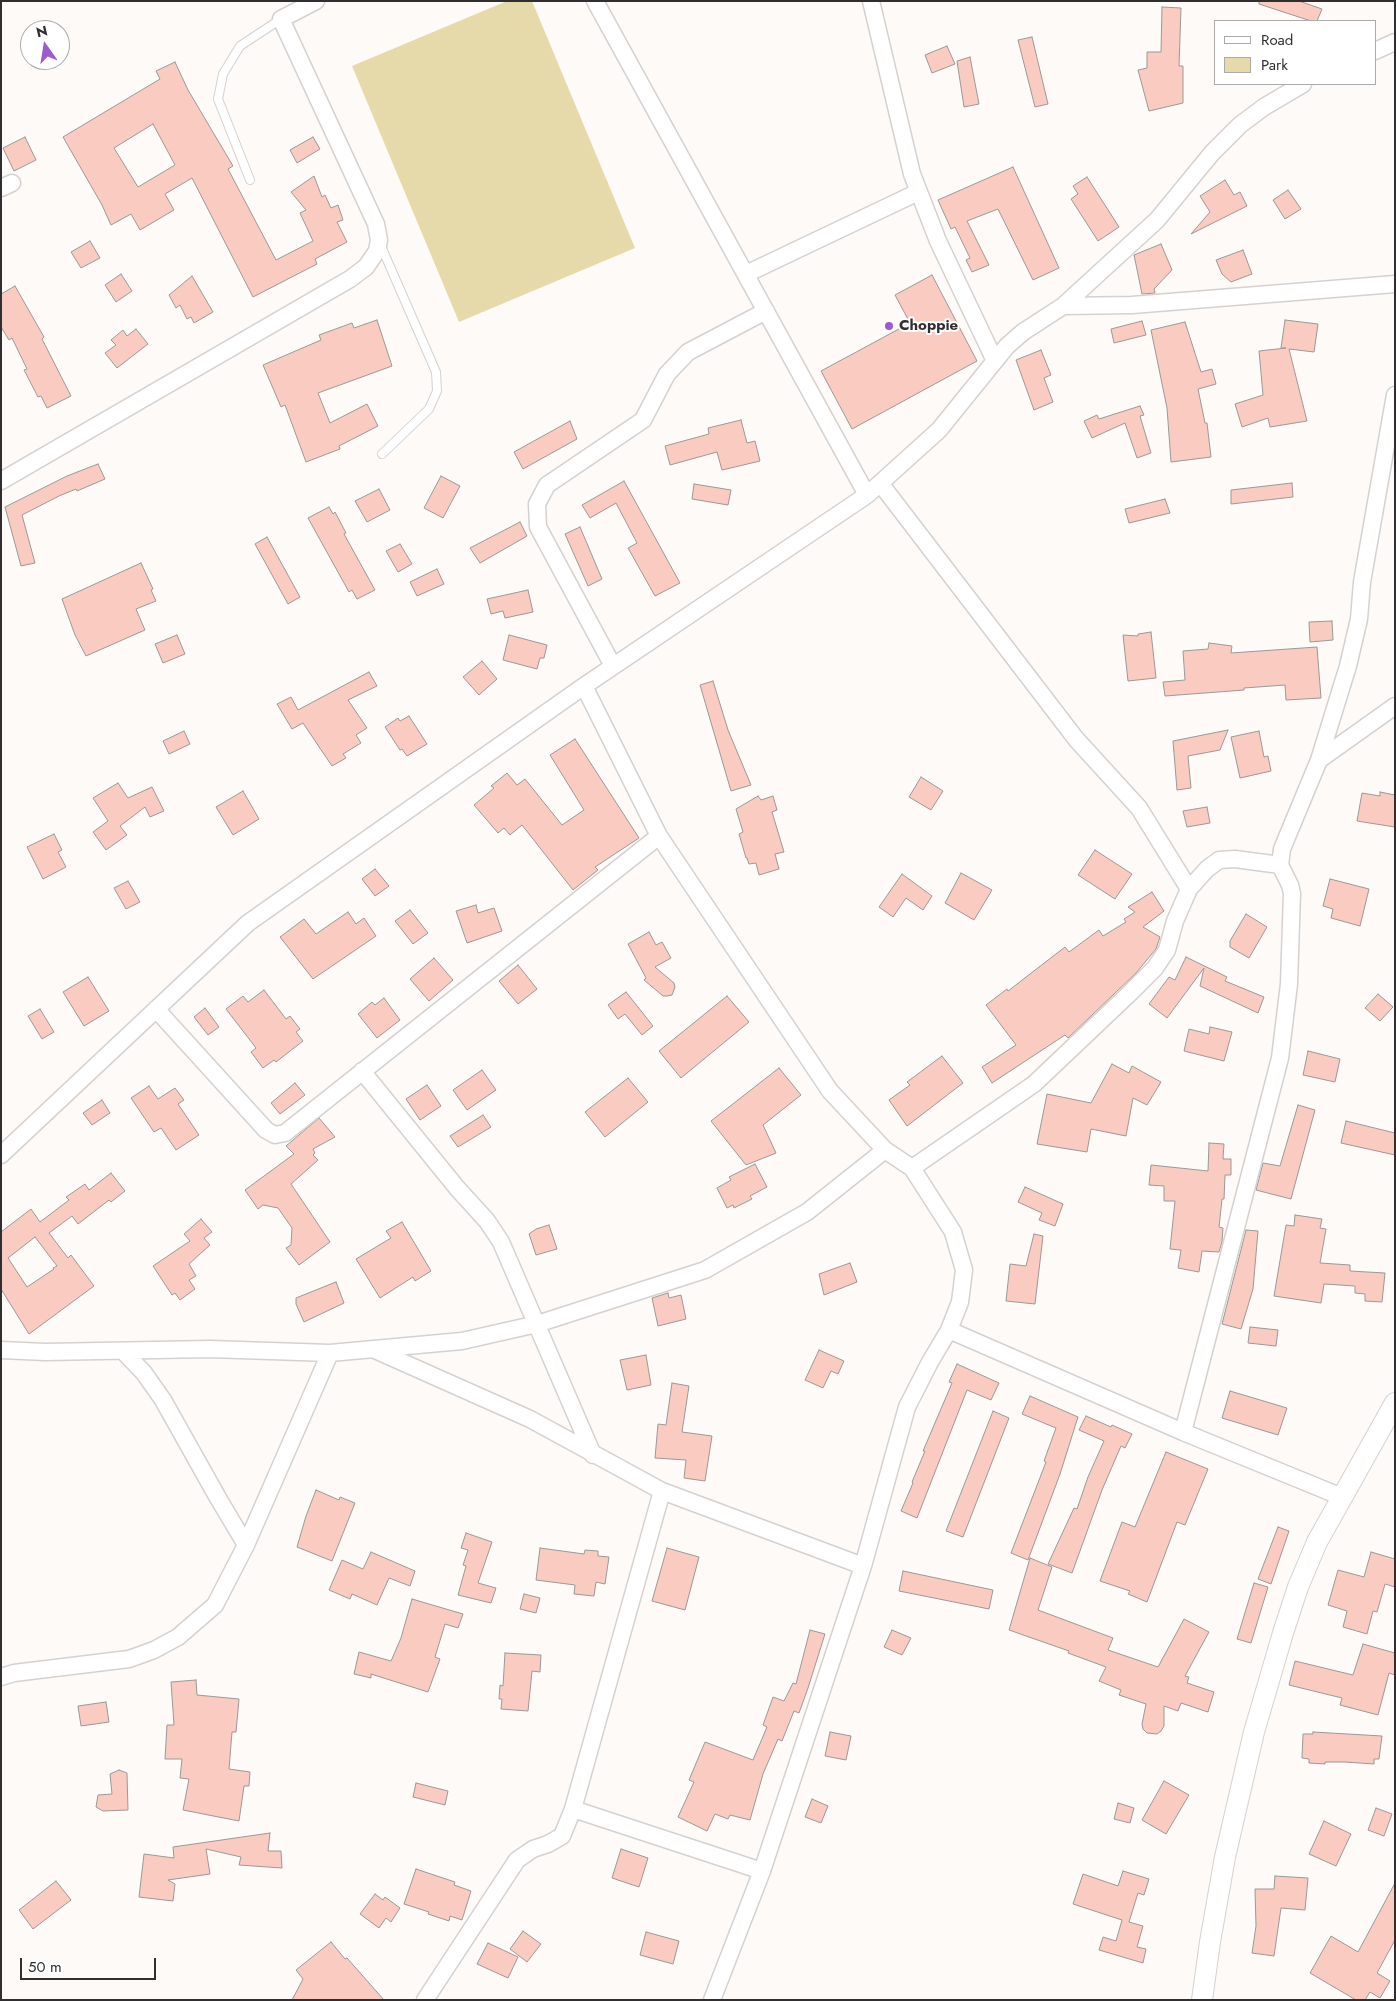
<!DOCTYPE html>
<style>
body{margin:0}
#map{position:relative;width:1396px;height:2001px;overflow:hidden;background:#fefaf7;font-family:Jost,sans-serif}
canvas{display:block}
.frame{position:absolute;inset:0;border:2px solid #302e2e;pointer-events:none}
.legend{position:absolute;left:1214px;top:20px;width:162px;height:65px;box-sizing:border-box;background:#fff;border:1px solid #acabab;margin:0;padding:6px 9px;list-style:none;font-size:15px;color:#302e2e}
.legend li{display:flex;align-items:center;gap:10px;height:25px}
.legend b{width:25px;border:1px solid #acabab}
.north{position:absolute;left:20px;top:20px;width:50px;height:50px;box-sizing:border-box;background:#fff;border:1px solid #acabab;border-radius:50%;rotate:347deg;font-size:14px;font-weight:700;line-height:20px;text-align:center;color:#302e2e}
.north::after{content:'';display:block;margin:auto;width:18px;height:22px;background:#9d59ce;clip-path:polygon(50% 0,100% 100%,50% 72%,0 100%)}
.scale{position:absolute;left:20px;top:1958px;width:136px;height:22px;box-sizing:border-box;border:2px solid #302e2e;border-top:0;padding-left:6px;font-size:15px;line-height:18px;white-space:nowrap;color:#302e2e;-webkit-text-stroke:4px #fff;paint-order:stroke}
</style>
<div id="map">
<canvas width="1396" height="2001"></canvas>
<div class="frame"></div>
<ul class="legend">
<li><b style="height:6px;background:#fff"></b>Road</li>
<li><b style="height:14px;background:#e7daaa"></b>Park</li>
</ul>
<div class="north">N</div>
<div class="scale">50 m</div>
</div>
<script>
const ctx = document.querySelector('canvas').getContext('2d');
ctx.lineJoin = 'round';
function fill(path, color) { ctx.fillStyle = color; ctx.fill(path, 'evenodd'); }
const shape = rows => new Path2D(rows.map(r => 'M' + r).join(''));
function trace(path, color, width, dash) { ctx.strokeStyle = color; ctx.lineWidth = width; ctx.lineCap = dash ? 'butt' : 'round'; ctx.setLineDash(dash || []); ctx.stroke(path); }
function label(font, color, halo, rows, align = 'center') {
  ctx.font = font + ' Jost,sans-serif'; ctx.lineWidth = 4; ctx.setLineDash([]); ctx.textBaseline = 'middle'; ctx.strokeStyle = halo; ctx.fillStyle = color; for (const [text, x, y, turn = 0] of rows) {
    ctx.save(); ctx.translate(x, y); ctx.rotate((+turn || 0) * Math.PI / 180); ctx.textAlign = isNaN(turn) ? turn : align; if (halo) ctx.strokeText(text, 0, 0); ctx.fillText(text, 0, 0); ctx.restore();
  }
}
const green = shape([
 [507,1,532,1,635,248,459,322,352,66]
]);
const building = shape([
 [1259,1,1299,1,1322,9,1317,21,1311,21,1259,4,1259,1],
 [1162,7,1181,8,1179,66,1183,66,1183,103,1149,111,1138,70,1147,68,1147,52,1161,52,1162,7],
 [1032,37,1048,104,1035,107,1018,40,1032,37],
 [947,46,955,64,932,73,925,55,947,46],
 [970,57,979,104,964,107,957,61,970,57],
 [175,62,188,90,233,166,228,169,276,260,313,241,300,213,306,210,291,192,314,176,322,197,325,195,331,208,338,205,343,220,337,222,347,242,315,259,317,264,253,297,192,178,165,194,174,210,140,230,131,214,111,225,102,205,63,137,160,79,156,71,175,62],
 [153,124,175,165,138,187,114,148,153,124],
 [25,137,36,160,14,171,3,148,25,137],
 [313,137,320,149,297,163,290,150,313,137],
 [1013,167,1059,268,1033,280,998,209,967,221,989,265,972,272,966,260,970,258,955,227,951,229,938,200,1013,167],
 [1087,177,1119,227,1098,241,1071,199,1078,194,1073,186,1087,177],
 [1225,180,1234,195,1240,192,1247,206,1191,234,1210,212,1200,196,1225,180],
 [1288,190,1301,209,1285,219,1273,200,1288,190],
 [90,241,100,258,81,268,71,252,90,241],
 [1161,244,1172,270,1154,289,1155,293,1142,294,1134,255,1161,244],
 [1243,250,1252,274,1231,282,1222,274,1216,260,1243,250],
 [121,274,132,291,116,302,105,285,121,274],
 [932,275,977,361,852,429,821,371,910,323,895,295,932,275],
 [192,276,213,312,194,323,191,317,187,319,180,305,176,308,169,295,192,276],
 [15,286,44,337,42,339,71,396,47,408,41,396,38,397,24,370,27,369,12,338,9,340,1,327,1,294,15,286],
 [377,320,392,366,318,393,330,423,367,404,378,426,339,446,340,449,306,462,285,405,281,407,263,365,321,340,319,335,352,323,354,328,377,320],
 [1285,320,1318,324,1314,352,1289,349,1307,421,1270,427,1268,418,1242,427,1235,404,1263,395,1259,351,1286,348,1281,348,1285,320],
 [1142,321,1146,335,1114,343,1111,329,1142,321],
 [1185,322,1201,372,1212,369,1216,384,1198,389,1205,423,1207,423,1211,457,1171,462,1167,408,1151,330,1185,322],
 [136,329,148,344,117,368,105,353,116,345,111,340,123,330,127,336,136,329],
 [1041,350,1051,375,1044,378,1053,402,1034,410,1016,360,1041,350],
 [1140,406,1144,415,1140,416,1151,453,1137,458,1125,423,1092,438,1084,421,1097,415,1099,419,1140,406],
 [741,420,747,443,755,441,760,461,722,470,717,452,670,465,665,446,709,434,708,428,741,420],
 [570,421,577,439,523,469,514,452,570,421],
 [98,464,105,479,77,491,76,489,59,496,22,515,35,563,21,566,5,507,67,476,98,464],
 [441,476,460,486,443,518,424,508,441,476],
 [624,481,680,583,655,596,628,548,637,543,616,503,590,518,582,505,624,481],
 [1292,483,1293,497,1231,504,1231,490,1292,483],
 [694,484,731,490,728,505,692,499,694,484],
 [379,489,390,510,367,522,355,501,379,489],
 [1165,499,1170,513,1129,523,1125,509,1165,499],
 [329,507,333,514,335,512,346,533,344,534,375,590,357,599,352,590,349,592,308,518,329,507],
 [520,522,527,536,480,563,470,548,520,522],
 [580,527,602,579,588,586,565,534,580,527],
 [267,537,300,597,288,604,255,544,267,537],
 [400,544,412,564,398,572,386,551,400,544],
 [141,563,153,589,151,590,156,601,136,609,145,630,86,656,75,635,62,599,141,563],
 [437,569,444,584,417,596,410,582,437,569],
 [528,590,533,612,505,618,503,611,491,614,487,599,528,590],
 [1332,621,1333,640,1310,642,1309,622,1332,621],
 [1151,632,1156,678,1128,681,1123,635,1138,636,1138,634,1151,632],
 [177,635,185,654,163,663,155,644,177,635],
 [509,635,547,645,544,658,540,658,537,669,503,660,509,635],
 [1209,643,1232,646,1231,653,1317,647,1321,698,1286,700,1285,685,1244,688,1244,690,1165,696,1163,682,1185,680,1183,651,1208,649,1209,643],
 [482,661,497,679,479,695,463,677,482,661],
 [369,672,377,686,348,700,367,728,356,735,361,743,343,754,346,758,332,766,303,723,292,729,277,704,291,697,298,710,369,672],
 [713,681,728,730,751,785,731,791,700,685,713,681],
 [409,716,427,744,407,756,402,749,400,750,385,727,398,718,400,721,409,716],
 [1228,730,1220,750,1188,756,1191,788,1177,790,1173,741,1228,730],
 [184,731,190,744,169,754,163,741,184,731],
 [1259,731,1264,757,1268,756,1271,771,1240,778,1231,737,1259,731],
 [575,739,639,838,595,867,598,870,573,890,522,825,510,835,504,828,498,833,474,805,494,788,491,786,507,773,517,785,525,779,562,825,584,810,550,755,575,739],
 [921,777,943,791,931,810,909,797,921,777],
 [118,783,128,798,152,787,164,811,150,817,145,807,120,826,127,835,106,850,93,832,108,821,93,798,118,783],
 [243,791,259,819,233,835,216,807,243,791],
 [1380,792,1395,795,1395,827,1357,821,1362,793,1380,796,1380,792],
 [758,796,761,800,773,796,777,810,772,812,784,852,775,854,779,869,759,875,756,863,749,864,747,858,746,858,739,834,743,832,736,809,758,796],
 [1207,807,1210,823,1187,827,1183,811,1207,807],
 [54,834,62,850,58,852,66,867,43,879,27,847,54,834],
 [1095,850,1132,874,1115,899,1078,875,1095,850],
 [375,869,389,886,375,896,362,879,375,869],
 [961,873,992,890,974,920,945,903,961,873],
 [902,874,932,896,923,910,906,898,893,917,879,907,902,874],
 [1330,879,1369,889,1360,926,1331,918,1333,909,1323,906,1330,879],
 [128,881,140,902,126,909,114,888,128,881],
 [1152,892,1164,911,1143,927,1160,937,1156,949,1136,973,1068,1038,1065,1035,992,1083,982,1067,1016,1045,986,1005,1007,989,1008,991,1065,947,1069,952,1099,930,1103,936,1126,922,1124,919,1135,912,1128,907,1152,892],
 [476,905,478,913,494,908,502,931,467,943,456,911,476,905],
 [410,910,428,933,413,944,395,921,410,910],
 [348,912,356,924,364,918,376,936,313,979,280,937,304,919,316,934,348,912],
 [1246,914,1267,927,1249,958,1230,947,1230,941,1246,914],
 [649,932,656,945,662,942,671,958,655,967,674,983,675,987,672,995,667,996,663,996,644,980,646,978,628,944,649,932],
 [1186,957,1227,977,1225,981,1264,997,1258,1013,1200,986,1204,968,1167,1018,1149,1004,1169,977,1175,980,1186,957],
 [434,958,453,980,429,1001,410,979,434,958],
 [518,965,537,989,518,1004,499,981,518,965],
 [88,977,109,1011,84,1026,63,992,88,977],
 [264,990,286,1019,290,1016,300,1029,296,1032,303,1041,276,1062,274,1060,263,1068,251,1052,256,1048,226,1009,243,996,248,1002,264,990],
 [626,992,653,1026,642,1035,625,1014,618,1019,608,1005,626,992],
 [1378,994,1393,1007,1380,1021,1365,1008,1378,994],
 [727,996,749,1022,681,1078,659,1051,727,996],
 [384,998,400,1020,377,1038,358,1014,372,1002,375,1005,384,998],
 [205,1008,219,1027,208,1035,194,1017,205,1008],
 [40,1009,54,1032,42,1039,28,1016,40,1009],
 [1210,1027,1232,1032,1224,1061,1184,1051,1189,1029,1209,1034,1210,1027],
 [1308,1051,1340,1059,1335,1082,1303,1075,1308,1051],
 [942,1056,963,1083,907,1126,889,1100,910,1085,907,1082,942,1056],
 [1112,1064,1129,1073,1132,1066,1161,1082,1147,1105,1133,1098,1126,1136,1091,1129,1087,1152,1037,1144,1047,1094,1091,1103,1112,1064],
 [779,1068,801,1095,763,1125,776,1153,746,1165,711,1121,779,1068],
 [482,1070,496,1090,467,1110,453,1090,482,1070],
 [628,1078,648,1102,605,1137,585,1112,628,1078],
 [295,1083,305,1095,280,1114,271,1103,295,1083],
 [427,1085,441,1106,420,1120,406,1099,427,1085],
 [149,1086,158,1099,175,1088,184,1100,178,1104,199,1135,176,1150,161,1128,154,1132,131,1098,149,1086],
 [102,1100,110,1113,92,1125,83,1113,102,1100],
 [1298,1105,1315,1110,1291,1199,1256,1190,1263,1163,1280,1166,1298,1105],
 [483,1115,491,1127,458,1147,450,1136,483,1115],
 [319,1118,335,1137,313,1149,315,1153,313,1155,318,1160,291,1184,330,1242,299,1265,286,1248,291,1245,292,1228,278,1208,263,1205,258,1209,245,1190,294,1154,286,1146,319,1118],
 [1346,1121,1395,1133,1395,1155,1341,1143,1346,1121],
 [1209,1143,1224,1144,1223,1159,1231,1159,1231,1175,1225,1175,1224,1199,1222,1199,1219,1227,1223,1228,1222,1242,1219,1252,1202,1251,1199,1272,1178,1268,1181,1250,1170,1249,1175,1201,1164,1201,1164,1186,1149,1185,1151,1165,1208,1171,1209,1143],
 [755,1164,767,1187,750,1196,752,1199,734,1208,733,1205,727,1208,717,1188,731,1180,729,1177,755,1164],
 [111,1173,125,1191,111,1202,109,1200,78,1224,72,1216,49,1233,68,1258,71,1255,94,1286,29,1334,1,1289,1,1232,31,1209,40,1222,69,1200,66,1197,85,1184,89,1190,111,1173],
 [35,1237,57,1266,53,1268,54,1269,27,1287,8,1258,35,1237],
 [1025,1187,1063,1204,1055,1226,1039,1220,1042,1213,1018,1202,1025,1187],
 [1295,1215,1322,1219,1320,1228,1326,1229,1320,1263,1350,1265,1350,1271,1385,1273,1382,1302,1365,1301,1365,1294,1355,1293,1355,1286,1324,1284,1321,1303,1274,1296,1286,1225,1294,1226,1295,1215],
 [201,1219,212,1232,204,1238,210,1245,189,1264,196,1276,189,1280,195,1289,180,1300,175,1293,172,1295,153,1266,190,1241,184,1234,201,1219],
 [402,1222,431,1271,415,1281,413,1277,380,1298,356,1259,391,1238,386,1231,402,1222],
 [549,1225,557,1249,536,1255,529,1234,536,1229,549,1225],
 [1246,1230,1258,1231,1253,1289,1241,1329,1222,1324,1246,1230],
 [1034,1234,1043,1236,1035,1304,1006,1301,1010,1264,1026,1266,1034,1234],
 [850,1263,857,1282,824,1295,819,1274,850,1263],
 [336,1282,344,1303,304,1322,296,1304,296,1298,336,1282],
 [668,1293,669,1298,681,1295,686,1319,658,1326,652,1298,668,1293],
 [1250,1327,1278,1330,1276,1346,1248,1343,1250,1327],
 [819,1350,844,1361,838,1374,831,1371,823,1388,805,1380,819,1350],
 [646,1355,651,1385,627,1390,620,1360,646,1355],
 [957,1364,999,1383,991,1400,967,1390,917,1518,901,1511,913,1483,912,1482,925,1451,923,1451,952,1383,949,1382,957,1364],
 [672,1383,689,1386,682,1432,712,1436,705,1481,684,1478,686,1460,655,1458,658,1424,666,1425,672,1383],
 [1230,1391,1287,1408,1278,1435,1222,1418,1230,1391],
 [1030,1396,1078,1417,1060,1474,1028,1560,1011,1553,1046,1462,1044,1461,1056,1428,1022,1414,1030,1396],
 [993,1411,1009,1418,963,1537,946,1531,993,1411],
 [1086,1416,1111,1427,1112,1425,1132,1434,1125,1448,1121,1446,1102,1490,1072,1573,1048,1564,1074,1508,1077,1509,1088,1477,1104,1441,1079,1430,1086,1416],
 [1166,1452,1208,1469,1185,1525,1177,1522,1147,1602,1128,1594,1130,1591,1100,1581,1122,1522,1135,1527,1166,1452],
 [316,1490,339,1500,340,1497,355,1503,332,1561,297,1547,306,1516,316,1490],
 [1278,1527,1289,1531,1271,1584,1258,1579,1278,1527],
 [466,1533,492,1542,478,1583,496,1588,491,1603,458,1595,466,1566,463,1565,468,1550,461,1548,466,1533],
 [540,1548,584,1554,585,1550,598,1551,598,1556,609,1557,605,1584,596,1582,594,1596,574,1594,575,1585,536,1580,540,1548],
 [667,1548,699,1557,685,1610,652,1601,667,1548],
 [371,1552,415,1571,410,1586,389,1578,377,1605,352,1594,350,1599,329,1590,342,1560,363,1569,371,1552],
 [1371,1552,1395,1559,1395,1587,1385,1584,1377,1612,1373,1611,1367,1634,1343,1627,1347,1611,1328,1605,1338,1570,1364,1577,1371,1552],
 [1030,1558,1052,1567,1038,1610,1113,1638,1108,1650,1158,1667,1184,1619,1209,1632,1185,1676,1189,1677,1187,1683,1214,1692,1208,1712,1181,1703,1178,1711,1164,1706,1164,1726,1161,1731,1157,1734,1147,1733,1143,1729,1142,1724,1146,1704,1119,1695,1121,1690,1099,1681,1106,1667,1068,1653,1069,1651,1009,1630,1030,1558],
 [903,1571,993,1590,989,1609,899,1591,903,1571],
 [1254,1583,1268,1587,1251,1643,1237,1639,1254,1583],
 [524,1594,540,1598,536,1613,520,1609,524,1594],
 [412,1599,463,1614,458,1628,445,1624,435,1657,440,1659,428,1692,371,1674,371,1678,354,1674,359,1652,391,1661,401,1638,412,1599],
 [810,1630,825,1634,808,1688,799,1713,794,1711,782,1741,778,1739,763,1774,750,1820,730,1815,728,1819,715,1814,707,1831,678,1817,694,1782,689,1780,705,1742,753,1760,767,1727,763,1725,773,1697,784,1701,793,1683,796,1684,810,1630],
 [892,1630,911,1638,902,1655,884,1647,892,1630],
 [1363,1644,1395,1653,1395,1675,1389,1673,1378,1715,1340,1705,1342,1698,1289,1685,1295,1661,1353,1675,1363,1644],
 [505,1653,541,1655,540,1672,532,1671,528,1711,501,1709,502,1699,499,1699,500,1685,503,1686,505,1653],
 [196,1680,197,1695,239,1699,236,1732,232,1732,229,1769,250,1772,249,1786,244,1786,239,1821,183,1810,189,1779,180,1778,182,1759,165,1759,167,1725,174,1725,171,1682,196,1680],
 [106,1702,109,1722,81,1726,78,1706,106,1702],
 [830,1732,851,1736,846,1760,825,1756,830,1732],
 [1313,1732,1382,1736,1379,1759,1374,1759,1374,1764,1345,1762,1325,1762,1325,1764,1309,1763,1309,1759,1302,1758,1303,1734,1313,1734,1313,1732],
 [119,1770,127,1773,128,1810,103,1811,96,1807,98,1795,112,1794,110,1774,119,1770],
 [1164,1781,1189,1795,1166,1834,1142,1820,1164,1781],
 [416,1783,448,1791,445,1805,413,1797,416,1783],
 [812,1799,828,1806,821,1823,805,1817,812,1799],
 [1118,1803,1134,1808,1130,1823,1114,1819,1118,1803],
 [1376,1808,1392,1814,1384,1836,1368,1830,1376,1808],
 [1324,1821,1351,1834,1336,1866,1309,1854,1324,1821],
 [270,1833,268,1851,281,1851,282,1868,239,1865,241,1857,206,1849,210,1874,168,1880,175,1884,173,1901,139,1897,144,1854,174,1858,173,1847,270,1833],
 [621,1849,648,1858,639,1887,612,1878,621,1849],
 [416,1869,455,1882,454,1885,471,1891,462,1920,450,1916,449,1921,428,1914,429,1912,404,1904,416,1869],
 [1123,1871,1149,1879,1144,1895,1138,1893,1129,1922,1143,1926,1137,1947,1146,1949,1143,1963,1099,1950,1103,1937,1116,1941,1122,1920,1073,1904,1083,1874,1118,1886,1123,1871],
 [1275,1876,1308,1878,1305,1910,1281,1908,1274,1956,1252,1953,1256,1926,1255,1889,1274,1889,1275,1876],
 [56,1881,71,1900,33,1929,19,1910,56,1881],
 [1395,1883,1395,1940,1377,1973,1390,1981,1380,1998,1370,1992,1365,2000,1356,2000,1310,1973,1331,1936,1358,1952,1395,1883],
 [375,1894,383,1900,385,1897,400,1908,391,1922,386,1918,379,1928,360,1914,375,1894],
 [523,1931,541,1944,527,1962,510,1949,523,1931],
 [646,1932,679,1941,673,1964,640,1955,646,1932],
 [331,1942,345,1959,347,1958,384,2000,292,2000,303,1979,296,1970,331,1942],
 [488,1943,518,1957,508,1978,477,1964,488,1943]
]);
const service = shape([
 [250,180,218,99,223,74,240,46,281,19],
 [381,246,436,372,437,391,429,409,382,454]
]);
const minor = shape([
 [595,1,867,495],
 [871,1,912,174,938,241,995,361],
 [1375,51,1395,42],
 [1,188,12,183],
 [746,274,912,195],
 [1063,306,1132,305,1395,284],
 [1,481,350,279,366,267,377,251,379,240,376,224,281,19,316,1],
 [880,483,1076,739,1139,808,1189,889],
 [613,666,538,527,537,504,547,485,643,420,667,374,688,352,766,311],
 [584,686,659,836,830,1091,885,1150,912,1168,953,1232,964,1270,960,1302,949,1330,930,1362,907,1407,863,1566,762,1871,712,2000],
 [1319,760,1395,706],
 [156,1009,266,1130,275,1135,285,1133,659,836],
 [362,1071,457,1188,487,1221,501,1242,593,1455],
 [1,1155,248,923,584,686,867,495,939,430,1007,346,1023,332,1063,306,1157,220,1212,153,1240,125,1264,107,1303,84],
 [912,1168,1034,1084,1130,993,1155,968,1167,950,1175,921,1189,889,1207,869,1219,860,1235,859,1280,865],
 [949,1330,1183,1432,1342,1497],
 [1,1350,45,1352,210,1349,330,1353,462,1341,537,1324,705,1270,807,1212,885,1150],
 [375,1350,530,1419,662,1491,863,1566],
 [123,1351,144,1373,163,1400,218,1498,246,1545],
 [1183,1432,1280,1058,1289,984,1292,893,1290,885,1280,865,1282,849,1319,760,1348,666,1359,619,1362,582,1395,395],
 [1,1677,14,1673,129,1659,154,1650,178,1637,215,1605,246,1545,330,1353],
 [573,1809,762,1871],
 [425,2000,517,1860,533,1849,548,1844,562,1836,573,1809,662,1491]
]);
const tertiary = shape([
 [1202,2000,1210,1942,1225,1857,1254,1732,1283,1633,1298,1587,1317,1542,1395,1403]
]);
const markers = [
 [889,326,5,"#9d59ce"]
];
const poiNames = [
 ["Choppie",899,326]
];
fill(green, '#e7daaa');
fill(building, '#f9cbc1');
trace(building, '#9c9897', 1);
trace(service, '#d5d1cf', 10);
trace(minor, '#d5d1cf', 19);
trace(tertiary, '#d5d1cf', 22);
trace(service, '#fff', 8);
trace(minor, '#fff', 16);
trace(tertiary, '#fff', 20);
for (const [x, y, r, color] of markers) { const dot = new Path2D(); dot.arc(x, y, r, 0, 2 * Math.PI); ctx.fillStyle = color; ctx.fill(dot); trace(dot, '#fff', 2); }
label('bold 15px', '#302e2e', '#fff', poiNames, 'left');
</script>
